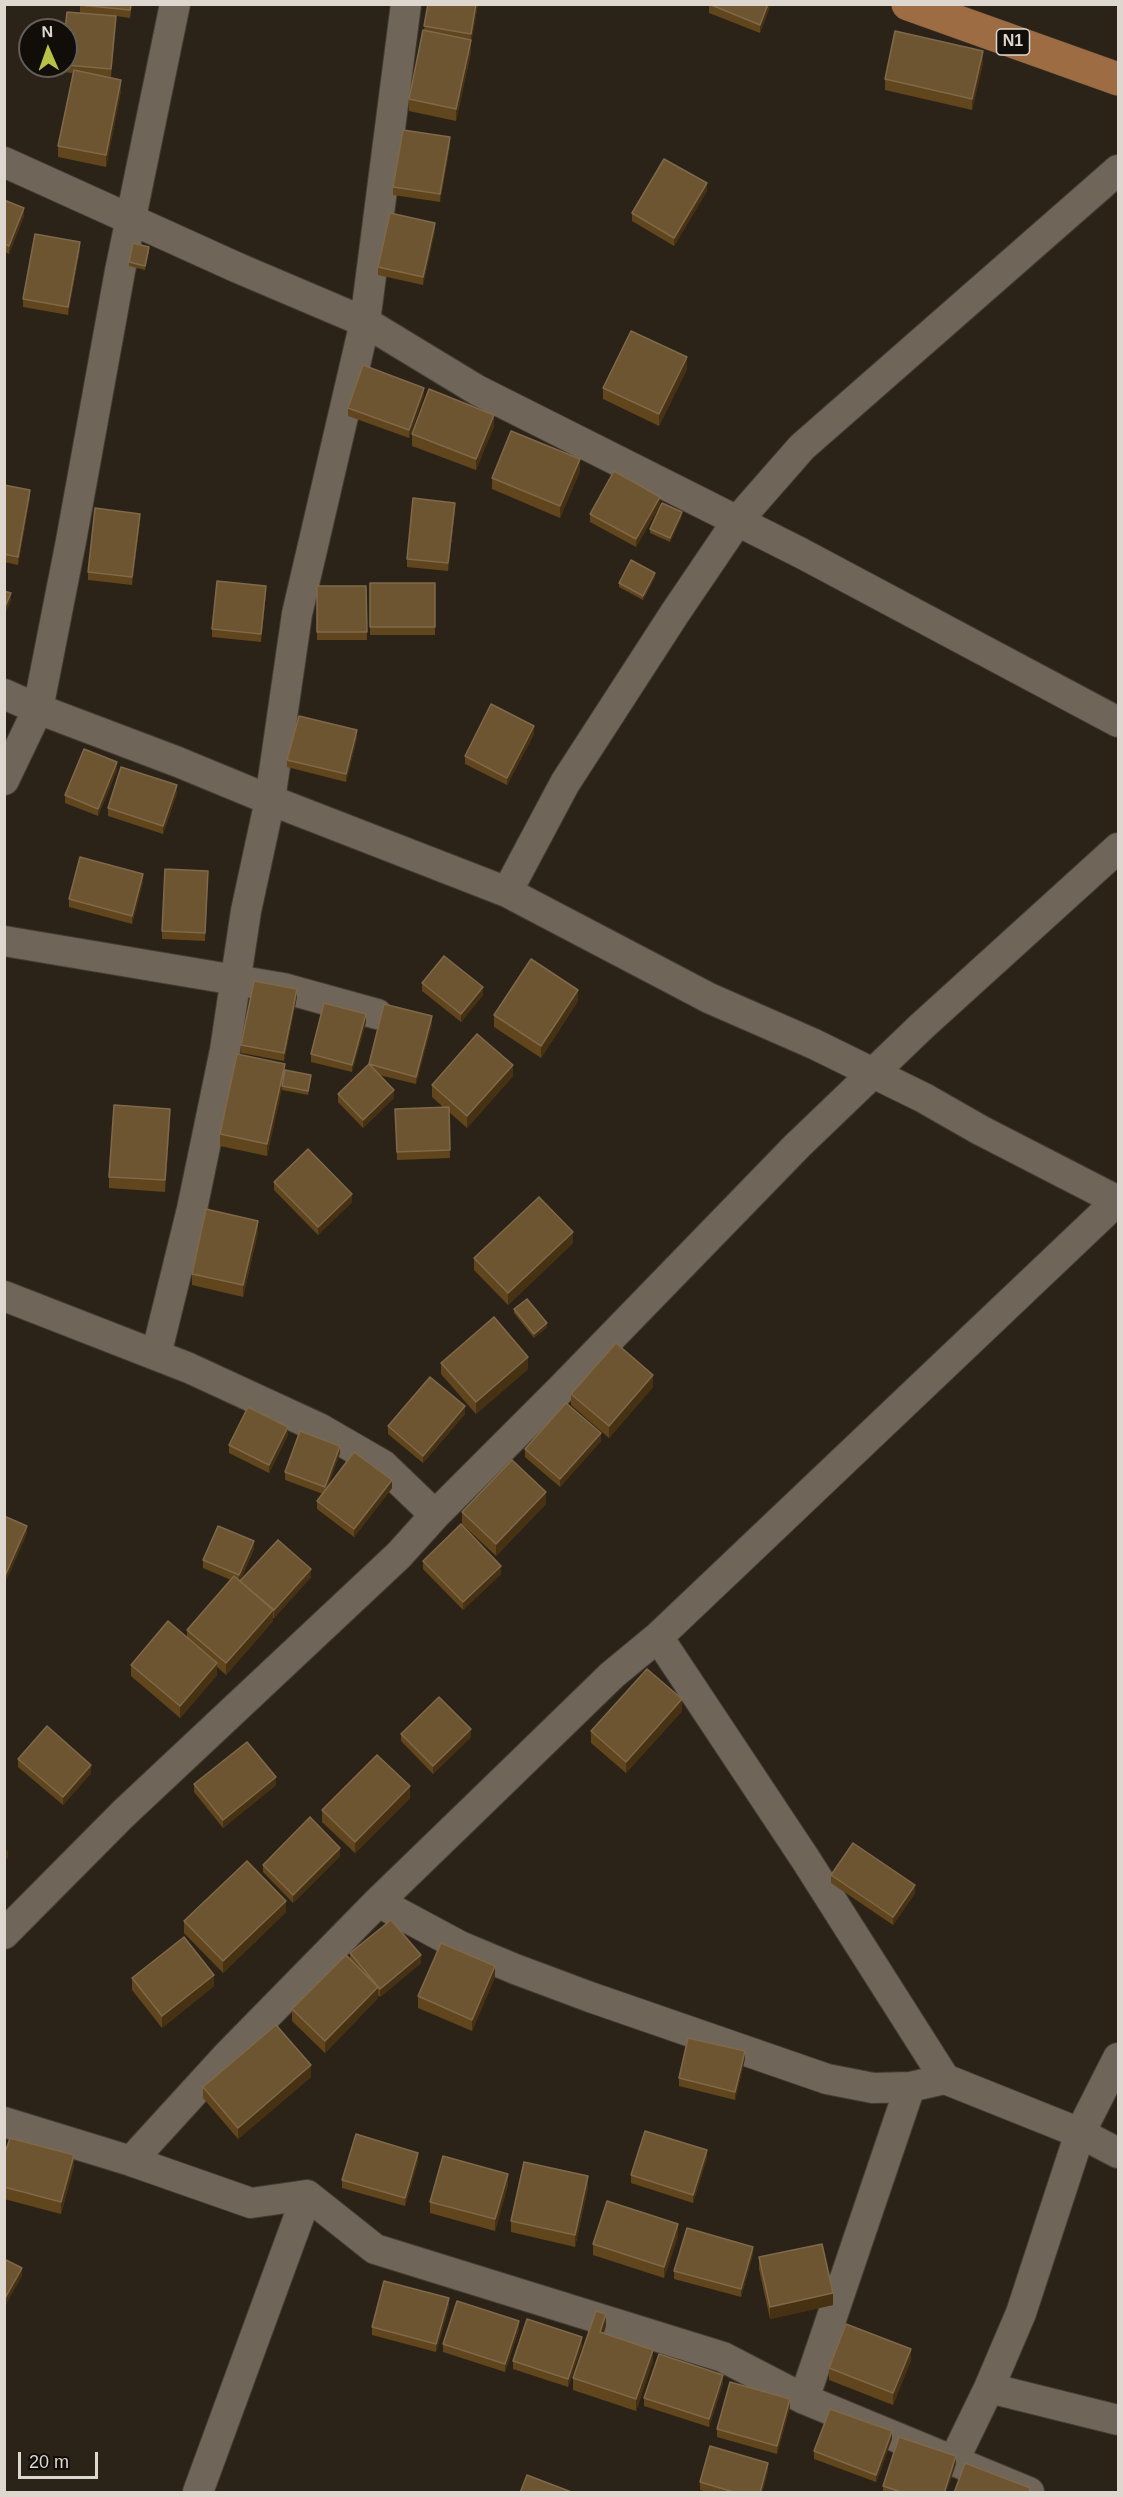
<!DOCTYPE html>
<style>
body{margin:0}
#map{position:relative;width:1123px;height:2497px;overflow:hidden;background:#2c2318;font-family:Helvetica,sans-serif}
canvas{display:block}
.frame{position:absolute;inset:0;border:6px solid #ddd7d0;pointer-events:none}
.north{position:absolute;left:18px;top:18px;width:60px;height:60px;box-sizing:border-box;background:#110d08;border:2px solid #635e58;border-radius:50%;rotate:358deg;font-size:16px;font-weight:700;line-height:24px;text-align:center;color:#ddd7d0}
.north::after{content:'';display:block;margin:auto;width:21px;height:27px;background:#b7c148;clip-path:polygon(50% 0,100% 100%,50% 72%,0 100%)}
.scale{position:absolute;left:18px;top:2452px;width:80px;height:27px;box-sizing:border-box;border:3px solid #ddd7d0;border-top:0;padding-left:8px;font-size:18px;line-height:21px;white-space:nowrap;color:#ddd7d0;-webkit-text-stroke:4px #110d08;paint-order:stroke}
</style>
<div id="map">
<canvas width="1123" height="2497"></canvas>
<div class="frame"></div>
<div class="north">N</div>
<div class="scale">20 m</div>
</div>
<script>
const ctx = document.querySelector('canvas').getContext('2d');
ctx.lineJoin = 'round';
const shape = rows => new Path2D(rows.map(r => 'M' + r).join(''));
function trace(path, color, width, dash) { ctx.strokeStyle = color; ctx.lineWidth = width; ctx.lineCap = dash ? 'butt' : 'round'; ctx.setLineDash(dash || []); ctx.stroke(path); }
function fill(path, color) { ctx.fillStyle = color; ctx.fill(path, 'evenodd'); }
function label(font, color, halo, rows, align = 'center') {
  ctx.font = font + ' Helvetica,sans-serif'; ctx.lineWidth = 4.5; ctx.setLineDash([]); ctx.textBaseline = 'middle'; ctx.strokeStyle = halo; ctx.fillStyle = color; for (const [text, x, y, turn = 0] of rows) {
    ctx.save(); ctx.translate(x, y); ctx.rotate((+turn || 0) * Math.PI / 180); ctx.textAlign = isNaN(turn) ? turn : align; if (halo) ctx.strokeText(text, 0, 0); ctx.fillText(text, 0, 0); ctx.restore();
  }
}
const street = shape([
 [4,162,238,268,365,322,477,390,801,553,1118,722],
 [4,694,38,709,178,762,270,800,507,892,709,998,814,1044,924,1098,980,1130,1118,1201],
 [4,780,38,709,71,541,120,271,175,4],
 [507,892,565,783,675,613,738,520,802,447,1118,170],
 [4,941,283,988,377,1014],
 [4,1296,189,1368,319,1428,383,1465,435,1515],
 [156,1355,192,1209,225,1050,246,911,270,800,297,614,365,322,406,4],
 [658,1637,806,1860,945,2079,1080,2133,1118,2153],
 [378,1902,460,1946,515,1969,590,1997,827,2079,873,2088,910,2087,945,2079],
 [4,1934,123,1814,399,1555,435,1515,563,1387,797,1146,922,1026,1118,848],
 [4,2122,131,2161,251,2203,307,2195,375,2249,723,2357,804,2399,1029,2492],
 [131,2161,226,2057,378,1902,506,1778,612,1675,658,1637,1118,1200],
 [989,2388,1118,2420],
 [804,2399,910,2087],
 [954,2460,989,2388,1021,2313,1080,2133,1118,2058],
 [198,2492,307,2195]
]);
const primary = shape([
 [908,4,1118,79]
]);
const wall = shape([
 [80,4,132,4,130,18,116,16,111,77,105,76,121,91,106,167,58,157,58,146,73,73,62,72,62,66,66,66,66,30,80,13],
 [428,4,478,4,471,43,471,52,456,121,409,111,409,99,424,30],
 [709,4,771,4,760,33,709,13],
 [983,63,972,110,885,90,885,79],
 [450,145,440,202,393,195,393,187],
 [707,191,674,246,632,221,632,213],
 [4,200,24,216,9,254,4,252],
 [435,231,423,285,378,275,378,267],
 [80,249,68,315,23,307,23,299],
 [149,251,145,270,129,266,129,262],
 [687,369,659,426,603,399,603,388],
 [424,395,409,438,348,416,348,408],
 [494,426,476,470,412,446,412,434],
 [580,471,560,518,492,489,492,478],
 [4,485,30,497,18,565,4,562],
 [660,505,636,547,590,522,590,514],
 [455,510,448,571,407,567,407,559],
 [682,516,670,542,650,533,650,529],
 [140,521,132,585,88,580,88,572],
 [655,577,643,600,619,587,619,583],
 [370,583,435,583,435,635,370,635],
 [317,586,366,586,367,640,317,640],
 [266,593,261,642,212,637,212,629],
 [534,734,507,785,465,764,465,756],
 [357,738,346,782,287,767,287,760],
 [117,770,98,816,65,803,65,795],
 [177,793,163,834,108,816,108,808],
 [208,878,205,941,162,939,162,931],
 [143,882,132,924,69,907,69,899],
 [422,983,483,995,461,1022,422,991],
 [297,997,284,1061,241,1053,241,1045],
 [578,1001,541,1058,494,1027,494,1015],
 [366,1022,352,1072,311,1062,311,1054],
 [432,1024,416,1084,379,1075,394,1098,363,1128,338,1102,338,1094,369,1065],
 [285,1072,311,1079,308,1095,282,1090,282,1087,267,1156,220,1146,220,1134],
 [513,1076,467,1128,449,1112,450,1158,397,1160,395,1109,443,1107,432,1097,432,1085],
 [170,1121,165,1192,109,1188,109,1177],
 [274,1182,352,1202,318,1235,274,1190],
 [258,1232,243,1297,192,1285,192,1274],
 [573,1243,508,1305,474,1270,474,1258],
 [514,1309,547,1327,534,1338,514,1313],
 [441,1363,528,1369,476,1414,441,1374],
 [653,1387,609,1438,571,1405,571,1394],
 [465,1414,423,1463,388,1434,388,1426],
 [288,1435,269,1473,229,1453,229,1445],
 [601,1441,560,1487,525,1457,525,1449],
 [340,1453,328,1486,392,1488,354,1537,317,1509,317,1501,323,1494,285,1480,285,1472],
 [546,1504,496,1556,462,1524,462,1512],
 [254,1549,240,1581,311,1577,274,1618,273,1618,273,1621,226,1675,217,1667,217,1675,180,1718,131,1676,131,1665,187,1638,187,1630,231,1580,203,1568,203,1560],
 [423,1561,501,1574,463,1610,423,1569],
 [682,1711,626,1773,591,1743,591,1731],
 [401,1734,471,1737,433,1774,401,1741],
 [18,1759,91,1773,63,1805,18,1767],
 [194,1784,276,1785,223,1828,194,1792],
 [410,1798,355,1853,322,1822,322,1810],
 [340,1856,293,1903,263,1872,263,1865],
 [831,1875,915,1893,893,1925,831,1883],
 [286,1912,223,1973,184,1933,184,1921],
 [350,1953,421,1963,380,1997,378,1995,378,1998,325,2053,292,2021,292,2009,350,1959],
 [495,1977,472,2031,418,2008,418,1996],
 [132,1978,214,1986,162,2028,132,1990],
 [745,2059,735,2100,679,2086,679,2078],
 [311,2077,238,2139,203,2098,203,2087],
 [4,2156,74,2166,61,2214,4,2199],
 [707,2158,693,2203,631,2183,631,2175],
 [418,2161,405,2206,342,2188,342,2180],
 [508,2185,495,2231,430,2213,430,2202],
 [588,2187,575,2247,511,2232,511,2221],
 [678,2236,664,2278,593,2255,593,2244],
 [753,2254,741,2297,674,2279,674,2271],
 [759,2257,833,2305,770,2319,759,2269],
 [449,2306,436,2352,372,2335,372,2327],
 [606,2326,604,2333,653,2361,636,2411,573,2390,573,2378],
 [519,2329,505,2372,443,2352,443,2344],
 [582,2345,568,2387,513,2369,513,2361],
 [911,2360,893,2405,829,2380,829,2368],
 [723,2383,709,2427,644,2406,644,2398],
 [790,2407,777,2454,717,2437,717,2429],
 [892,2439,876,2482,814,2459,814,2451],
 [956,2464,946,2493,883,2493,883,2486],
 [768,2471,762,2493,709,2493,700,2490,700,2482]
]);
const shadedWall = shape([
 [476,4,478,4,471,43,471,52,456,121,456,109,471,43,471,34],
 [768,4,771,4,760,33,760,25],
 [116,16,116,24,111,77,111,69],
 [983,51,983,63,972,110,972,99],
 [121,80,121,91,106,167,106,155],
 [450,137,450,145,440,202,440,194],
 [707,183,707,191,674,246,674,238],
 [24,208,24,216,9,254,9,246],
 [435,223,435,231,423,285,423,277],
 [80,242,80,249,68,315,68,307],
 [687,357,687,369,659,426,659,414],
 [424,388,424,395,409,438,409,430],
 [494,415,494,426,476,470,476,459],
 [580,459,580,471,560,518,560,506],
 [30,490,30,497,18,565,18,557],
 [660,497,660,505,636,547,636,539],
 [455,503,455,510,448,571,448,563],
 [682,512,682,516,670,542,670,538],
 [140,514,140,521,132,585,132,577],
 [655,573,655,577,643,600,643,596],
 [266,586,266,593,261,642,261,634],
 [11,593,11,601,4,617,4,609],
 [534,726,534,734,507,785,507,778],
 [357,730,357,738,346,782,346,774],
 [117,762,117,770,98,816,98,809],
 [177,785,177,793,163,834,163,826],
 [143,874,143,882,132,924,132,916],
 [483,987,483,995,461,1022,461,1014],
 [297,989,297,997,284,1061,284,1053],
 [578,990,578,1001,541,1058,541,1046],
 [366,1014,366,1022,352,1072,352,1065],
 [432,1016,432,1024,416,1084,416,1077],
 [285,1064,285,1076,267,1156,267,1144],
 [513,1065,513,1076,467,1128,467,1116],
 [394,1090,394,1098,363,1128,363,1120],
 [170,1109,170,1121,165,1192,165,1180],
 [352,1194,352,1202,318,1235,318,1227],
 [258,1221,258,1232,243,1297,243,1285],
 [573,1232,573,1243,508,1305,508,1293],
 [547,1323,547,1327,534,1338,534,1334],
 [528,1357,528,1369,476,1414,476,1402],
 [653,1375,653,1387,609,1438,609,1426],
 [465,1406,465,1414,423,1463,423,1456],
 [288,1427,288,1435,269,1473,269,1465],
 [601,1433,601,1441,560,1487,560,1479],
 [340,1446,340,1453,325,1495,325,1487],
 [392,1480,392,1488,354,1537,354,1529],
 [546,1492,546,1504,496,1556,496,1544],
 [27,1526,27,1534,4,1586,4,1578],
 [254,1541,254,1549,239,1583,239,1575],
 [501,1566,501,1574,463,1610,463,1602],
 [311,1569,311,1577,274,1618,274,1610],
 [273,1610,273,1621,226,1675,226,1663],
 [217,1663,217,1675,180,1718,180,1706],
 [682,1699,682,1711,626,1773,626,1762],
 [471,1729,471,1737,433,1774,433,1766],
 [91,1765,91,1773,63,1805,63,1797],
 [276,1777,276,1785,223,1828,223,1820],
 [410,1786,410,1798,355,1853,355,1842],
 [340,1848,340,1856,293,1903,293,1895],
 [8,1850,8,1858,4,1861,4,1853],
 [915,1885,915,1893,893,1925,893,1917],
 [286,1901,286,1912,223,1973,223,1961],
 [421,1955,421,1963,380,1997,380,1989],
 [495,1966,495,1977,472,2031,472,2020],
 [214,1975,214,1986,162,2028,162,2016],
 [378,1987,378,1998,325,2053,325,2041],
 [745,2051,745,2059,735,2100,735,2092],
 [311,2065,311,2077,238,2139,238,2128],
 [707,2150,707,2158,693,2203,693,2195],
 [418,2153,418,2161,405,2206,405,2198],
 [74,2155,74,2166,61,2214,61,2202],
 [508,2174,508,2185,495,2231,495,2219],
 [588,2176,588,2187,575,2247,575,2235],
 [678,2224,678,2236,664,2278,664,2267],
 [753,2247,753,2254,741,2297,741,2289],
 [22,2268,22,2276,4,2308,4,2300],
 [833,2293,833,2305,770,2319,770,2307],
 [449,2298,449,2306,436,2352,436,2344],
 [606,2314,606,2326,600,2343,600,2332],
 [519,2321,519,2329,505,2372,505,2364],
 [582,2337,582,2345,568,2387,568,2379],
 [911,2349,911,2360,893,2405,893,2393],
 [653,2350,653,2361,636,2411,636,2399],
 [723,2375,723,2383,709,2427,709,2419],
 [790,2399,790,2407,777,2454,777,2446],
 [892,2431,892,2439,876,2482,876,2475],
 [956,2456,956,2464,946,2493,944,2493],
 [768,2463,768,2471,762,2493,760,2493]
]);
const building = shape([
 [80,4,131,4,130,10,80,5,80,4],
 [428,4,476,4,471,34,424,26,428,4],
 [709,4,768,4,760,25,709,4],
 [67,12,116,16,111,69,66,65,65,30,67,12],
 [423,30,471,40,456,109,409,99,423,30],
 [895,31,983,51,972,99,885,79,895,31],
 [74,70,121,80,106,155,58,146,74,70],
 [403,130,450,137,440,194,393,187,403,130],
 [664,159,707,183,674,238,632,213,664,159],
 [4,200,24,208,9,246,4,244,4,200],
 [390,213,435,223,423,277,378,267,390,213],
 [35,234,80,242,68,307,23,299,35,234],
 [133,243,149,247,145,266,129,262,133,243],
 [631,331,687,357,659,414,603,388,631,331],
 [363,365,424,388,409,430,348,408,363,365],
 [429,389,494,415,476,459,412,434,429,389],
 [511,431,580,459,560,506,492,478,511,431],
 [614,471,660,497,636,539,590,514,614,471],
 [4,485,30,490,18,557,4,554,4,485],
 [413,498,455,503,448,563,407,559,413,498],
 [662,503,682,512,670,538,650,529,662,503],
 [95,508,140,514,132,577,88,572,95,508],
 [631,560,655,573,643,596,619,583,631,560],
 [217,581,266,586,261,634,212,629,217,581],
 [370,583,435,583,435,627,370,627,370,583],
 [317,586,366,586,367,632,317,632,317,586],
 [4,591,11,593,4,609,4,591],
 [491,704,534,726,507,778,465,756,491,704],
 [299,716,357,730,346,774,287,760,299,716],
 [84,749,117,762,98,809,65,795,84,749],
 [121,767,177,785,163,826,108,808,121,767],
 [80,857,143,874,132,916,69,899,80,857],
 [165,869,208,871,205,933,162,931,165,869],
 [444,956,483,987,461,1014,422,983,444,956],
 [531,959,578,990,541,1046,494,1015,531,959],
 [254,981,297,989,284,1053,241,1045,254,981],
 [324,1003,366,1014,352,1065,311,1054,324,1003],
 [384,1004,432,1016,416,1077,369,1064,384,1004],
 [477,1034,513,1065,467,1116,432,1085,477,1034],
 [237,1054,285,1064,267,1144,220,1134,237,1054],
 [369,1064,394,1090,363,1120,338,1094,369,1064],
 [285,1070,311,1075,308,1091,282,1086,285,1070],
 [114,1105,170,1109,165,1180,109,1177,114,1105],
 [449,1107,450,1150,397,1152,395,1109,449,1107],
 [308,1149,352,1194,318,1227,274,1182,308,1149],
 [539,1197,573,1232,508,1293,474,1258,539,1197],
 [206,1209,258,1221,243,1285,192,1274,206,1209],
 [527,1299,547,1323,534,1334,514,1309,527,1299],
 [494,1317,528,1357,476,1402,441,1363,494,1317],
 [616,1343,653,1375,609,1426,571,1394,616,1343],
 [430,1377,465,1406,423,1456,388,1426,430,1377],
 [566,1403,601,1433,560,1479,525,1449,566,1403],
 [248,1407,288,1427,269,1465,229,1445,248,1407],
 [300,1431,340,1446,325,1487,285,1472,300,1431],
 [354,1452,392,1480,354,1529,317,1501,354,1452],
 [512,1460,546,1492,496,1544,462,1512,512,1460],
 [4,1516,27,1526,4,1578,4,1516],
 [461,1524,501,1566,463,1602,423,1561,461,1524],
 [218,1526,254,1541,239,1575,203,1560,218,1526],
 [278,1540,311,1569,274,1610,240,1581,278,1540],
 [234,1576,273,1610,226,1663,187,1630,234,1576],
 [168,1621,217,1663,180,1706,131,1665,168,1621],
 [647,1669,682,1699,626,1762,591,1731,647,1669],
 [439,1697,471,1729,433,1766,401,1734,439,1697],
 [47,1726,91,1765,63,1797,18,1759,47,1726],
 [247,1742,276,1777,223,1820,194,1784,247,1742],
 [377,1755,410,1786,355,1842,322,1810,377,1755],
 [310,1817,340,1848,293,1895,263,1865,310,1817],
 [853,1843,915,1885,893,1917,831,1875,853,1843],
 [247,1861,286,1901,223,1961,184,1921,247,1861],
 [391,1920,421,1955,380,1989,350,1953,391,1920],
 [184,1937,214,1975,162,2016,132,1978,184,1937],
 [441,1943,495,1966,472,2020,418,1996,441,1943],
 [346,1955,378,1987,325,2041,292,2009,346,1955],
 [276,2025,311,2065,238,2128,203,2087,276,2025],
 [688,2038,745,2051,735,2092,679,2078,688,2038],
 [645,2131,707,2150,693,2195,631,2175,645,2131],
 [356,2134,418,2153,405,2198,342,2180,356,2134],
 [10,2138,74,2155,61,2202,4,2187,4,2156,10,2138],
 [443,2156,508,2174,495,2219,430,2202,443,2156],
 [524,2162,588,2176,575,2235,511,2221,524,2162],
 [607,2201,678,2224,664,2267,593,2244,607,2201],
 [687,2228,753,2247,741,2289,674,2271,687,2228],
 [822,2244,833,2293,770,2307,759,2257,822,2244],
 [4,2259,22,2268,4,2300,4,2259],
 [384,2281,449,2298,436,2344,372,2327,384,2281],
 [457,2301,519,2321,505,2364,443,2344,457,2301],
 [596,2311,606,2314,600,2332,653,2350,636,2399,573,2378,596,2311],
 [527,2319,582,2337,568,2379,513,2361,527,2319],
 [846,2324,911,2349,893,2393,829,2368,846,2324],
 [659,2354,723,2375,709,2419,644,2398,659,2354],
 [730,2382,790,2399,777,2446,717,2429,730,2382],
 [830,2409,892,2431,876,2475,814,2451,830,2409],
 [899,2437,956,2456,944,2493,904,2493,883,2486,899,2437],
 [710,2446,768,2463,760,2493,737,2493,700,2482,710,2446],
 [965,2463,1030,2488,1029,2493,954,2493,965,2463],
 [527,2475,574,2493,520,2493,527,2475]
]);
const shields = [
 [1013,42,33]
];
const shieldNames = [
 ["N1",1013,42]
];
trace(street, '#443d34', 32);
trace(primary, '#443d34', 34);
trace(street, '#706559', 30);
trace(primary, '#9e6c42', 33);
fill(wall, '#60451d');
fill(shadedWall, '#463113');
fill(building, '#6e5531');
trace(building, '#7f694a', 1.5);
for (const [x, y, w] of shields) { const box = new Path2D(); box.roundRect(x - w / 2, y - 13, w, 26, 4.5); ctx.fillStyle = '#110d08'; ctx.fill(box); trace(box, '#ddd7d0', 1.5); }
label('bold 16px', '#ddd7d0', null, shieldNames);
</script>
